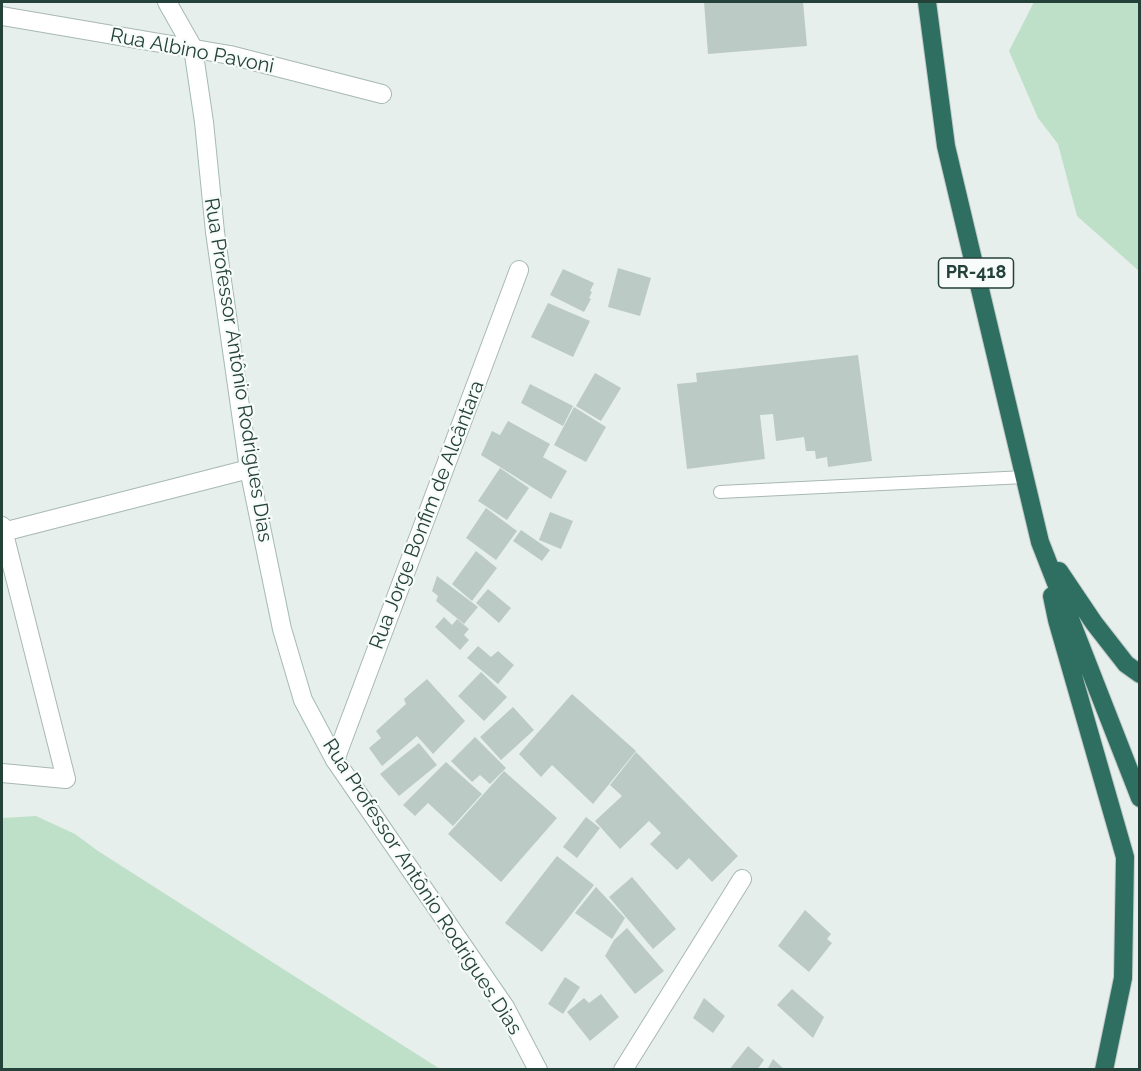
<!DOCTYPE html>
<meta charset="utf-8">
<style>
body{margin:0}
#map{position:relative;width:1141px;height:1071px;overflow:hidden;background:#e6efeb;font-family:Raleway,sans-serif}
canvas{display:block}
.frame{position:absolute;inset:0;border:3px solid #24423a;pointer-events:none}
</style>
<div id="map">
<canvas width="1141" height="1071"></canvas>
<div class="frame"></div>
</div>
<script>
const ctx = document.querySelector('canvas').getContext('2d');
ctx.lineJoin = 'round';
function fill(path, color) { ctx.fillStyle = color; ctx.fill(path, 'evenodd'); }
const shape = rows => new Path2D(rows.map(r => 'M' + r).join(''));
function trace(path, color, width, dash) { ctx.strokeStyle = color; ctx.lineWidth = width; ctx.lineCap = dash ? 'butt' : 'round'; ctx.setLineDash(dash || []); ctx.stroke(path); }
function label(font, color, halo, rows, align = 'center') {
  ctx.font = font + ' Raleway,sans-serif'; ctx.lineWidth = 4.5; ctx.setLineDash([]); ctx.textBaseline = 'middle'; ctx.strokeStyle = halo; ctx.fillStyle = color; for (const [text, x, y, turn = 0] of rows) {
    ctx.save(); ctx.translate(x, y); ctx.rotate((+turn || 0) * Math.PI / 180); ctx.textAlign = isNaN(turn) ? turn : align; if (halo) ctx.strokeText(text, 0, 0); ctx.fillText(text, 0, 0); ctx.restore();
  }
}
const green = shape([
 [1034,2,1139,2,1139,271,1077,216,1058,144,1038,118,1009,51],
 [36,816,75,834,98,851,440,1069,2,1069,2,818]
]);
const building = shape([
 [704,2,803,2,807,46,708,54],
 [618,268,651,278,640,316,608,307],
 [563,269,594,283,590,291,592,292,589,298,591,299,584,312,550,295],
 [548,303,590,321,573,357,531,337],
 [858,355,872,461,828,467,827,457,816,459,815,451,806,451,804,437,776,441,773,414,760,415,765,459,687,469,677,384,697,382,696,373],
 [595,373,621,388,601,421,576,406],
 [530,384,573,406,563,426,521,403],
 [574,407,606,427,586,462,554,445],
 [508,421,550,444,543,457,567,471,551,499,481,455,492,431,500,435],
 [500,468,529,488,507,520,478,501],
 [486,508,517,531,496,560,466,538],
 [550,512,573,521,561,549,539,540],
 [521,530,550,550,542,561,513,541],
 [476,551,497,568,472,601,452,584],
 [437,576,478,607,464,624,436,601,438,596,432,591],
 [488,589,511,608,499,623,476,603],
 [444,617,452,625,457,619,469,629,464,635,469,640,460,650,435,627],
 [478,646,491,657,498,651,514,665,498,684,467,658],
 [481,672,507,697,484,721,458,696],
 [427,679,465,721,433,754,417,736,382,766,369,748,381,738,376,731,406,704,404,699],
 [572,694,636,751,593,804,552,765,541,777,519,754],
 [513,707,534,730,501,760,480,737],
 [475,737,506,768,490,784,480,775,472,782,451,761],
 [419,743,437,765,399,796,380,774],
 [636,752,738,856,712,882,689,858,677,870,650,844,661,833,649,821,620,849,595,821,622,796,610,785],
 [446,762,482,794,453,826,428,803,415,816,403,805],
 [504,771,557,818,501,882,448,834],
 [586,817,600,828,577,858,563,847],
 [557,856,594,885,542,952,505,923],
 [632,877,676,929,653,949,609,897],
 [596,887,625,918,612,939,575,913],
 [805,910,831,934,827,939,832,943,809,972,778,946],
 [627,928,664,971,635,994,605,956,614,940],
 [565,977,580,987,563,1014,548,1004],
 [792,989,824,1017,813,1038,777,1005],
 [601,994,619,1017,590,1041,567,1012,584,998,589,1003],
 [704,998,725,1016,713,1033,693,1018],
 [748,1046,764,1060,757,1070,729,1070],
 [773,1059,785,1070,767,1070]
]);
const lane = shape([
 [720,492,1025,477]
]);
const street = shape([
 [2,16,230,55,382,94],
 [2,526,66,779,2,773],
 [3,532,249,469],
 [335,760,519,270],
 [623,1070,742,879]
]);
const secondary = shape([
 [167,2,193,48,204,122,215,232,249,469,282,629,303,700,335,760,505,1007,538,1070]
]);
const highway = shape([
 [927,2,946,146,1040,542,1140,798],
 [1059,571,1094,623,1126,664,1140,674],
 [1052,596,1057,620,1125,857,1123,978,1104,1070]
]);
const shields = [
 [976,273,75]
];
const shieldNames = [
 ["PR-418",976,273]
];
const streetNames = [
 ["Rua Albino Pavoni",192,51,11],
 ["Rua Professor Antônio Rodrigues Dias",238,370,81],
 ["Rua Jorge Bonfim de Alcântara",427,515,-69],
 ["Rua Professor Antônio Rodrigues Dias",422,887,57]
];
fill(green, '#bfe0c8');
fill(building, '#bbcac4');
trace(lane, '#a8b8b2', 14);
trace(street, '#a8b8b2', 20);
trace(secondary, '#a4bbb3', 20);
trace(highway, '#c2cac8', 20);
trace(lane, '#fff', 12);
trace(street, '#fff', 18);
trace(secondary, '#fff', 18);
trace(highway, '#2f6f62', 18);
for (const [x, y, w] of shields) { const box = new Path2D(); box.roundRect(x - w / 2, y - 15, w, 30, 4.5); ctx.fillStyle = '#f7fbf9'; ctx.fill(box); trace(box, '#24423a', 1.5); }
label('bold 18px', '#24423a', null, shieldNames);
label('20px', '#24423a', '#f7fbf9', streetNames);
</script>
